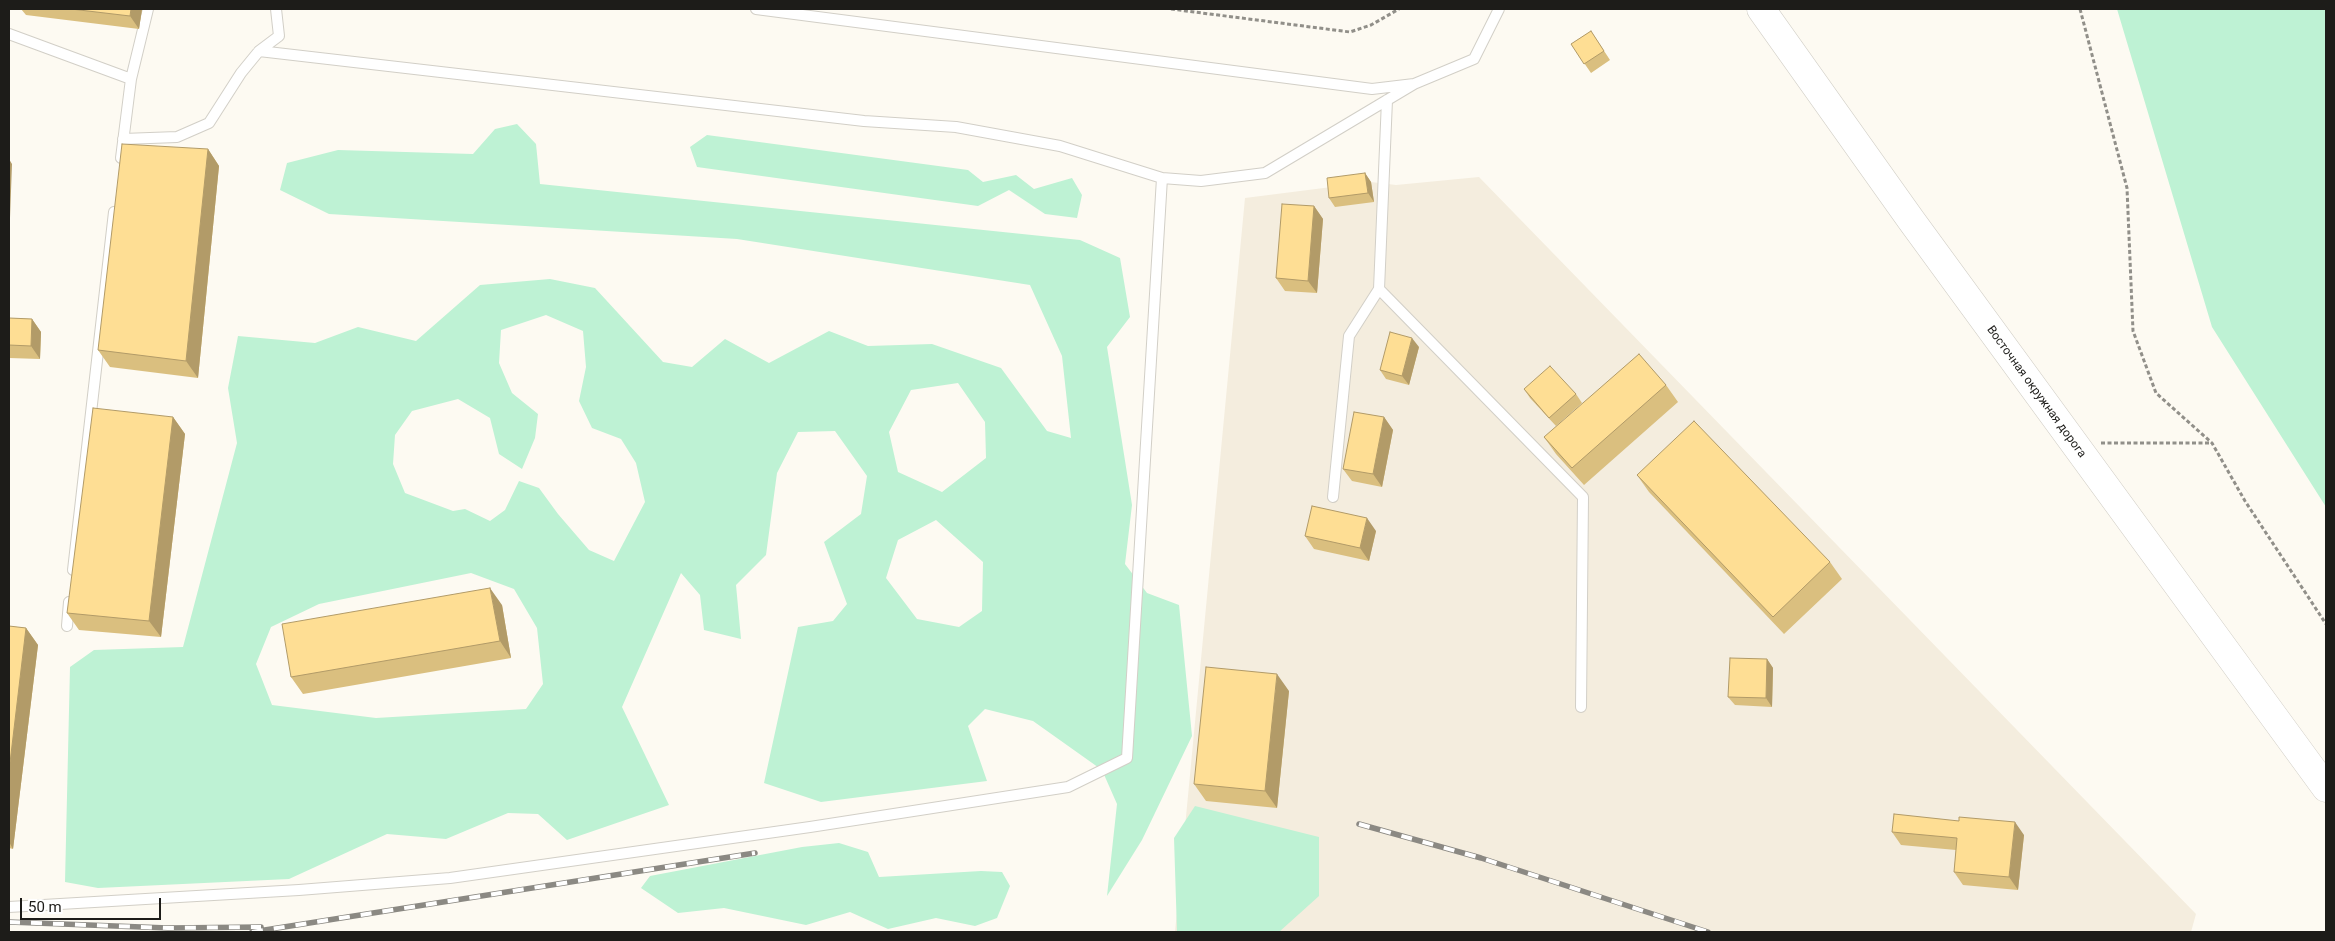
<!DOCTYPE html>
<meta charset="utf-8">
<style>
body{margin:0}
#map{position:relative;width:2335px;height:941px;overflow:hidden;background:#fdfaf2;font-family:Roboto,sans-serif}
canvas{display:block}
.frame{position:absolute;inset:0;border:10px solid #1d1c19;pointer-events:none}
.scale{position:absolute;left:20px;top:898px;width:141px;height:22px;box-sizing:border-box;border:2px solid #1d1c19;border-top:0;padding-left:6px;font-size:15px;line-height:18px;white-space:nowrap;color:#1d1c19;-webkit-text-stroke:4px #fff;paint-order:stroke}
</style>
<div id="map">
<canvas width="2335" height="941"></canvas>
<div class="frame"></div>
<div class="scale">50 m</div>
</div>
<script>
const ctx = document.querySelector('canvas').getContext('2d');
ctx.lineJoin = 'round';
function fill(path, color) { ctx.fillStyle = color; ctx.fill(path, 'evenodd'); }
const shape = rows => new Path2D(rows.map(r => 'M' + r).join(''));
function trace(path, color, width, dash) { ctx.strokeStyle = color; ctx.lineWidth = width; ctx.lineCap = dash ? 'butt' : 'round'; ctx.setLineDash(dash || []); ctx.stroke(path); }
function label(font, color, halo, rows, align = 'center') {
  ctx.font = font + ' Roboto,sans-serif'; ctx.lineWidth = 4; ctx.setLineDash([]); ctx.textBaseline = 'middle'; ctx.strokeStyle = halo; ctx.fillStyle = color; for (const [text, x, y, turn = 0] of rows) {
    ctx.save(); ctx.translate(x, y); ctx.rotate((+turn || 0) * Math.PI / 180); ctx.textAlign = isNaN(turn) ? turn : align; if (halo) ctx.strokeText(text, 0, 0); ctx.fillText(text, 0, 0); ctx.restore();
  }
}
const built = shape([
 [1479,177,2196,914,2191,932,1175,932,1245,198,1371,182,1396,185]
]);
const green = shape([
 [2117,9,2326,9,2326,507,2212,327],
 [517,124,536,144,540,184,1080,240,1120,258,1130,317,1107,347,1132,505,1125,564,1147,593,1179,605,1192,736,1142,840,1107,896,1117,804,1102,770,1033,721,985,709,968,726,987,781,821,802,764,783,798,627,833,621,847,604,824,542,861,514,867,476,835,431,798,432,777,473,766,555,736,585,741,639,704,630,700,595,681,573,622,707,669,805,567,840,538,814,508,813,446,839,387,834,289,879,98,888,65,882,70,667,94,650,183,647,237,443,228,388,238,336,315,343,358,327,416,341,480,285,550,279,595,288,663,362,692,367,725,339,769,363,829,331,868,346,932,344,1001,368,1047,431,1071,438,1062,356,1030,285,737,239,329,214,280,190,287,163,338,150,473,154,495,129],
 [546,315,583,331,586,367,579,401,592,428,621,439,636,463,645,502,614,561,589,550,558,514,539,488,519,481,505,510,490,521,465,509,453,511,405,493,393,464,395,435,412,411,458,399,490,418,499,454,522,469,535,438,538,414,512,393,499,363,501,330],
 [958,383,985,422,986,458,942,492,898,472,889,432,911,390],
 [936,520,983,562,982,611,959,627,917,619,886,578,898,540],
 [471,573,514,589,537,628,543,684,526,709,376,718,272,705,256,664,271,627,319,604],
 [707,135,968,170,983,182,1016,175,1034,189,1072,178,1082,195,1077,218,1045,214,1009,190,978,206,697,167,690,147],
 [1195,806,1319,837,1319,896,1279,932,1177,932,1174,838],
 [839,843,868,852,879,877,981,871,1002,872,1010,886,997,918,975,926,936,918,888,929,850,912,806,925,724,908,678,913,641,888,650,876,802,847]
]);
const path = shape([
 [1171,9,1350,32,1371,25,1399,9],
 [2080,9,2127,188,2133,331,2156,393,2212,443,2245,501,2326,624],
 [2101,443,2212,443]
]);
const service = shape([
 [756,9,1372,89,1414,84,1474,59,1499,9],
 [9,34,131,79],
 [259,51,864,121,956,127,1060,146,1162,178,1201,181,1265,173,1414,84],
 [1387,100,1379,289,1583,497,1581,707],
 [123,139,177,137,209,123,241,73,259,51,279,36,276,9],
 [121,158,131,79,148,9],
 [1333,497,1349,336,1379,289],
 [73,570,114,212],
 [67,626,69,602],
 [9,907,299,890,450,878,810,827,1068,787,1127,758,1162,178]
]);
const primary = shape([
 [1761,9,1911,220,2326,788]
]);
const rail = shape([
 [1359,824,1481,858,1708,932],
 [9,922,168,928,261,927],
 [252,932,755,853]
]);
const wall = shape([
 [21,9,142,9,139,29,26,15],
 [1591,31,1610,60,1591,73,1571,44],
 [208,149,219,166,198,378,110,367,98,350],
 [1365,173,1371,182,1374,202,1335,207,1329,198],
 [1314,206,1323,219,1317,293,1285,291,1276,278],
 [9,318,32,319,41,332,40,359,9,358],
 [1419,347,1409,385,1386,379,1380,370],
 [1666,385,1678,402,1584,485,1556,454,1544,437],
 [1524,389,1576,394,1582,403,1556,426,1530,398],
 [173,417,185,434,161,637,79,630,67,613],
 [1384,417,1393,430,1382,487,1352,481,1343,469],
 [1637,475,1830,562,1842,579,1784,634,1649,492],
 [1376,531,1369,561,1314,549,1305,536],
 [502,605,511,658,303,694,291,677],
 [9,626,26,628,38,645,13,849,9,848],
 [1767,659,1773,668,1772,707,1735,705,1728,697],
 [1289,691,1277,808,1206,801,1194,784],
 [1892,832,2024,835,2018,890,1963,885,1954,872,1956,850,1901,845]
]);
const shadedWall = shape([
 [131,9,142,9,139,29,130,16],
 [208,149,219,166,198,378,186,361],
 [9,159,12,164,9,245],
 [1365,173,1371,182,1374,202,1368,193],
 [1314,206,1323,219,1317,293,1308,281],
 [32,319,41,332,40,359,31,346],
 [1412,338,1419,347,1409,385,1402,376],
 [173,417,185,434,161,637,149,621],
 [1384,417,1393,430,1382,487,1373,474],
 [1367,518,1376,531,1369,561,1360,548],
 [490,588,502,605,511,658,500,641],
 [26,628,38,645,13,849,9,842,9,771],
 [1767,659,1773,668,1772,707,1766,698],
 [1277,674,1289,691,1277,808,1265,791],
 [2015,822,2024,835,2018,890,2009,877]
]);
const building = shape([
 [71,9,131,9,130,16,71,9],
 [1591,31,1604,51,1584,64,1571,44,1591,31],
 [122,144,208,149,186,361,98,350,122,144],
 [1365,173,1368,193,1329,198,1327,178,1365,173],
 [1282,204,1314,206,1308,281,1276,278,1282,204],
 [9,318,32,319,31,346,9,345,9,318],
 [1390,332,1412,338,1402,376,1380,370,1390,332],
 [1639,354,1666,385,1572,468,1544,437,1639,354],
 [1550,366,1576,394,1549,418,1524,389,1550,366],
 [93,408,173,417,149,621,67,613,93,408],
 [1354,412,1384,417,1373,474,1343,469,1354,412],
 [1694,421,1830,562,1773,617,1637,475,1694,421],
 [1312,506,1367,518,1360,548,1305,536,1312,506],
 [490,588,500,641,291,677,282,624,490,588],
 [9,626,26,628,9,771,9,626],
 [1730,658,1767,659,1766,698,1728,697,1730,658],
 [1206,667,1277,674,1265,791,1194,784,1206,667],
 [1894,814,1959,821,1959,817,2015,822,2009,877,1954,872,1957,838,1892,832,1894,814]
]);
const streetNames = [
 ["Восточная окружная дорога",2036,392,54]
];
fill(built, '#f4edde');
fill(green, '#bef2d4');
trace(service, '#d2cfc7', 12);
trace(primary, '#d2cfc7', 29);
trace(path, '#918f89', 3, [4, 2.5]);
trace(service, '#fff', 10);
trace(primary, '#fff', 28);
trace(rail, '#8b8983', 5.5);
trace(rail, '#fff', 4, [11]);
fill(wall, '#dabf7f');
fill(shadedWall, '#b29b68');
fill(building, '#fede94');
trace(building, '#b29b68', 1);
label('12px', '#1d1c19', '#fff', streetNames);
</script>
